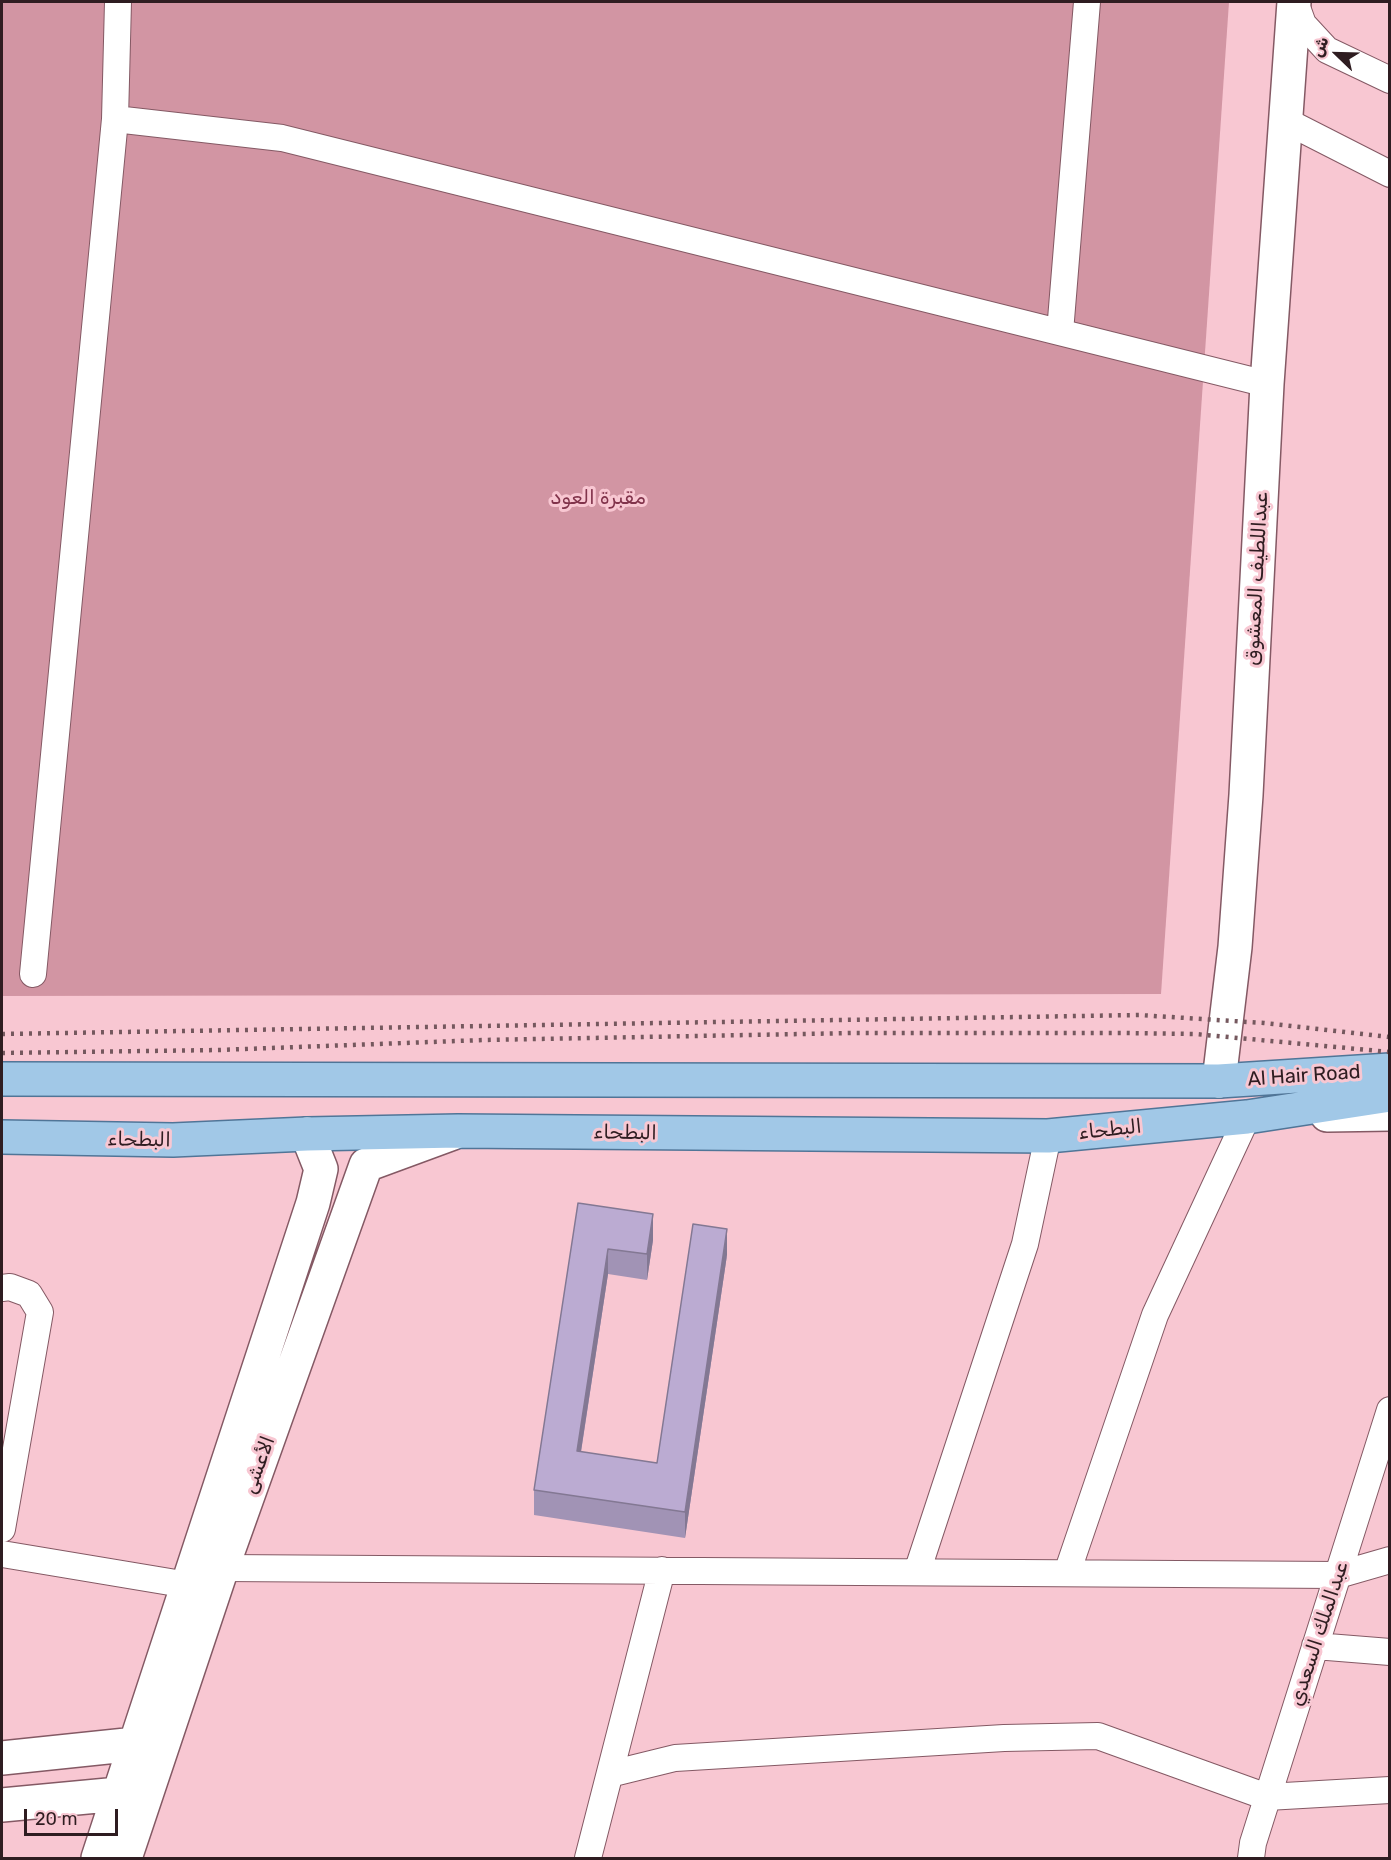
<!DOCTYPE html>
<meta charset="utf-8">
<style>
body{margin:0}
#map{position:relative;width:1391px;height:1860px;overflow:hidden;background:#f8c7d2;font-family:Rubik,Cairo,sans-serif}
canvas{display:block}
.frame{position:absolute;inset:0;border:3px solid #2f1d21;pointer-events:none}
.north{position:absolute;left:1307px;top:24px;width:60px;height:60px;-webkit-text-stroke:4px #f8c7d2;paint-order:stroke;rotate:293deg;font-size:16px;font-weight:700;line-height:24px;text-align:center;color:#2f1d21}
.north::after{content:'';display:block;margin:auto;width:21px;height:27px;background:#2f1d21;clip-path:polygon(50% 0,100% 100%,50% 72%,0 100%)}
.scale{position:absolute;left:24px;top:1809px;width:94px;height:27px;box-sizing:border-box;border:3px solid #2f1d21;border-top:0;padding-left:8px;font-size:18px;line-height:21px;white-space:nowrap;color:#2f1d21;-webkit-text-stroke:4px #f8c7d2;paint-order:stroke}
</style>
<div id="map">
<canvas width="1391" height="1860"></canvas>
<div class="frame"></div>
<div class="north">ش</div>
<div class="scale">20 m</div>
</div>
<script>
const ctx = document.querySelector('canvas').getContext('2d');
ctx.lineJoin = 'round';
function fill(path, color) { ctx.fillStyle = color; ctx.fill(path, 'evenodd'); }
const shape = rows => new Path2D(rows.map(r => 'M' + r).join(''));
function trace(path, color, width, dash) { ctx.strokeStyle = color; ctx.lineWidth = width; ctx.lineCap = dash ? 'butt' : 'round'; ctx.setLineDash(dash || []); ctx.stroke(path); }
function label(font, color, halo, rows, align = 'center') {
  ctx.font = font + ' Rubik,Cairo,sans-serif'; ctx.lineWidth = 6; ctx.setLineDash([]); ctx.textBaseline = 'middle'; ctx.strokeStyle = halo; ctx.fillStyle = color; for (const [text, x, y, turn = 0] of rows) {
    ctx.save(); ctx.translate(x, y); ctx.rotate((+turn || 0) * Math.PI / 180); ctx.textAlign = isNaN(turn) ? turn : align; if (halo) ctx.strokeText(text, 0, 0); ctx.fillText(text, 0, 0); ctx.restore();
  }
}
const green = shape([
 [2,2,1229,2,1161,994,2,996]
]);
const minor = shape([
 [1295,2,1303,24,1327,50,1390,80],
 [115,119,118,2],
 [1284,120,1390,174],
 [1060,332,1087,2],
 [33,974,115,119,282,138,1267,384],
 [2,1288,10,1287,29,1294,40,1312,2,1529],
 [2,1554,188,1585],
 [222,1568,1338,1575,1390,1560],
 [917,1572,1025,1244,1048,1136],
 [1067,1573,1155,1315,1247,1117],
 [1315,1646,1390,1652],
 [610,1774,675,1758,1004,1738,1098,1736,1267,1797,1390,1790],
 [588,1858,662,1570],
 [1251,1858,1253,1843,1390,1410]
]);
const tertiary = shape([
 [1219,1081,1235,947,1246,795,1267,384,1294,2],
 [1327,1115,1390,1114],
 [2,1758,155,1742],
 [2,1805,140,1792],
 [98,1858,313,1203,321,1169,307,1134],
 [125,1858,222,1568,366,1165,453,1133]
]);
const primary = shape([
 [2,1079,1219,1081,1390,1070],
 [2,1137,173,1140,307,1134,458,1131,1048,1136,1247,1117,1390,1095]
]);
const rail = shape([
 [2,1034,1139,1015,1264,1023,1390,1037],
 [2,1053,218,1050,484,1040,854,1033,1124,1033,1195,1034,1390,1052]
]);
const wall = shape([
 [578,1203,653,1240,647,1280,608,1274,581,1452,657,1463,727,1255,685,1538,534,1515,534,1490]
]);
const shadedWall = shape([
 [653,1214,653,1240,647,1280,647,1254],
 [727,1229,727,1255,685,1538,685,1512],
 [608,1249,608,1274,577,1477,577,1451]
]);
const building = shape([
 [578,1203,653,1214,647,1254,608,1249,577,1451,657,1463,693,1224,727,1229,685,1512,534,1490,578,1203]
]);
const parkNames = [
 ["مقبرة العود",598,498]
];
const streetNames = [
 ["عبداللطيف المعشوق",1257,579,-87],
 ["Al Hair Road",1304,1076,-4],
 ["البطحاء",1110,1130,-6],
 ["البطحاء",625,1133,1],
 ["البطحاء",139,1140,1],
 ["الأعشى",259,1465,-70],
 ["عبدالملك السعدي",1319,1634,-72]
];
fill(green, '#d295a3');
trace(minor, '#845964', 28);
trace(tertiary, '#845964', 36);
trace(primary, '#507597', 36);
trace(minor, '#fff', 26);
trace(tertiary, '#fff', 33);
trace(primary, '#a1c8e7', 33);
trace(rail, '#75585e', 4.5, [3, 6]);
fill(wall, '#a193b5');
fill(shadedWall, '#837893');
fill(building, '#bbabd2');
trace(building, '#837893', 1.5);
label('20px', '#81334b', '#f8c7d2', parkNames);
label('20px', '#2f1d21', '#f8c7d2', streetNames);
</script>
